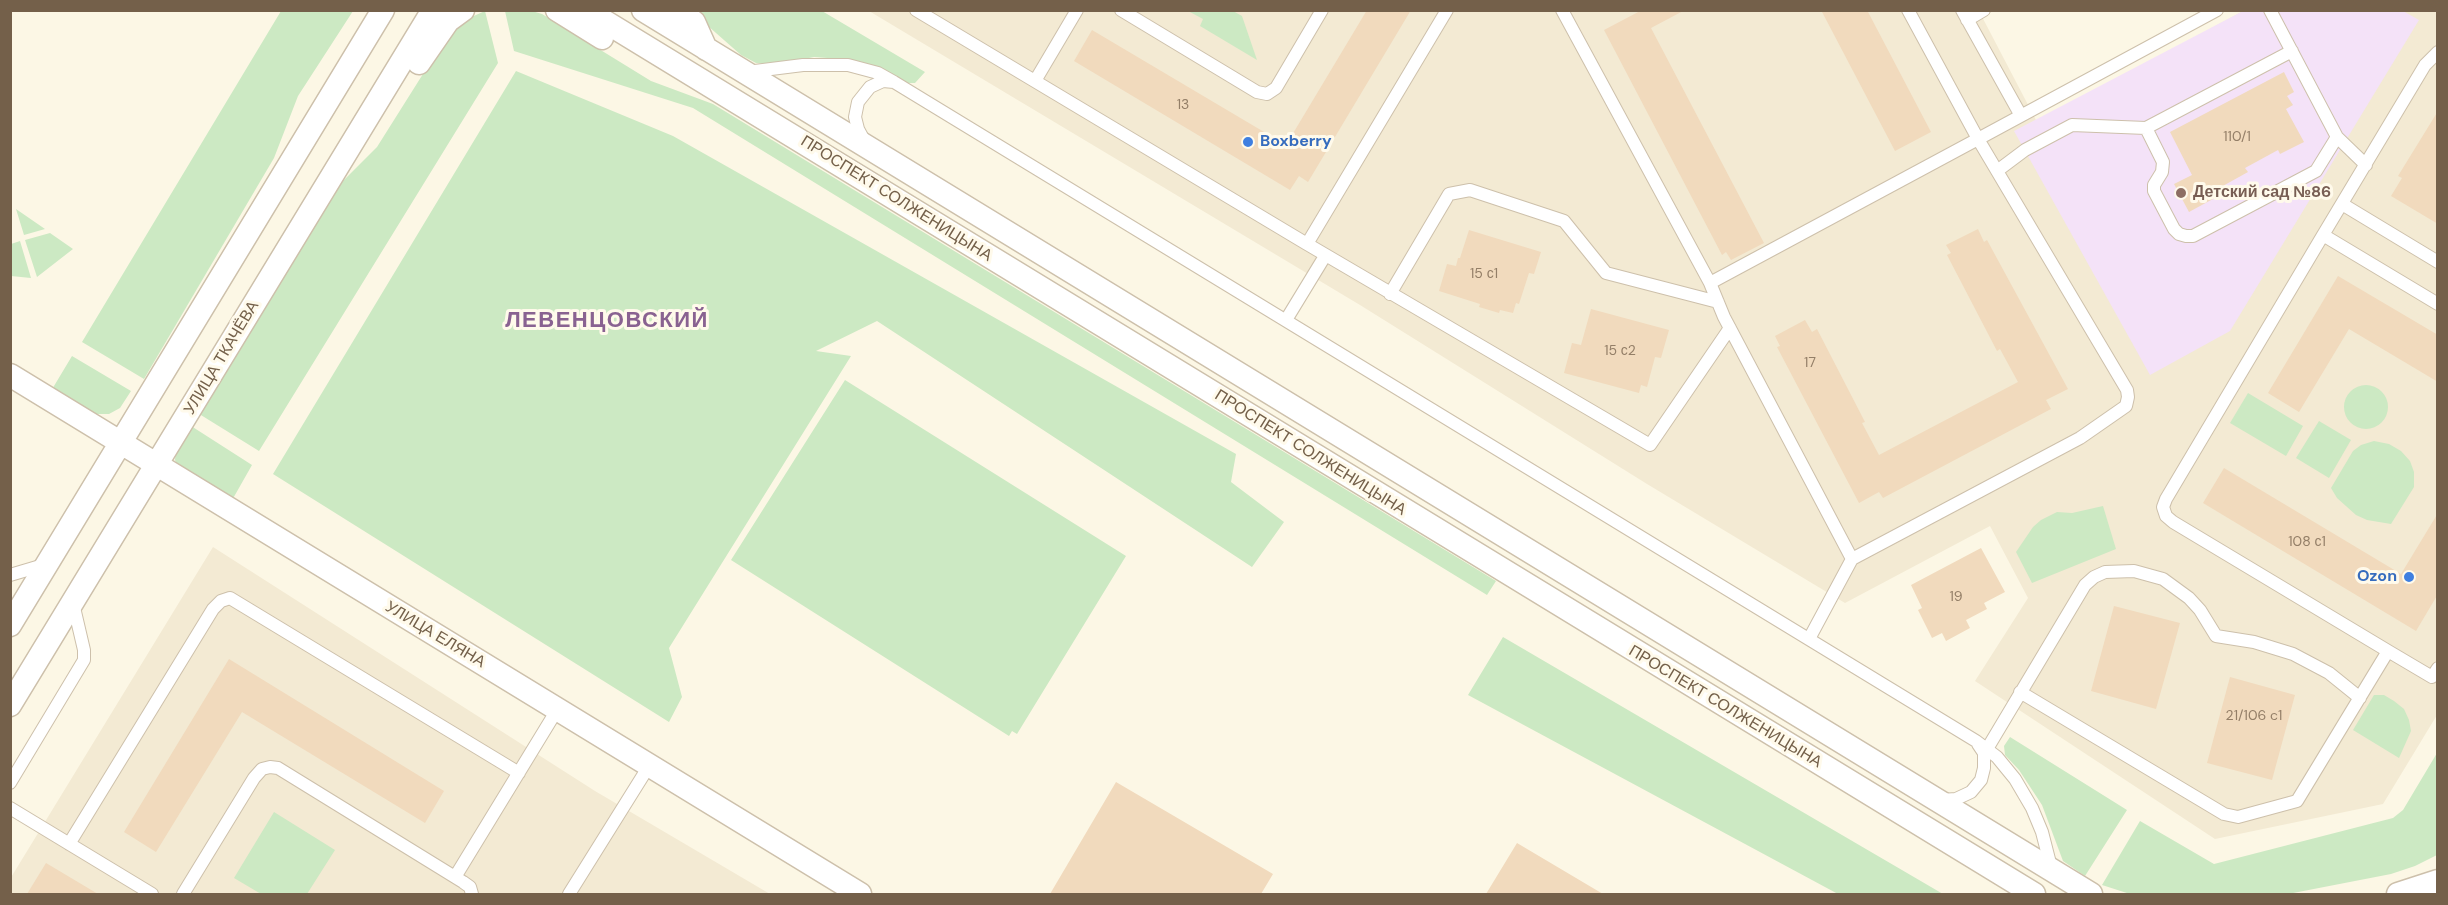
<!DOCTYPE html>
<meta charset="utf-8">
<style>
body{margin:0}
#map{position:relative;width:2448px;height:905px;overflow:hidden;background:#fcf7e5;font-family:"DM Sans",sans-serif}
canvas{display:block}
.frame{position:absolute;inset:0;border:12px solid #74604a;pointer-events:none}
</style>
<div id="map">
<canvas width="2448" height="905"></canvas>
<div class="frame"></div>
</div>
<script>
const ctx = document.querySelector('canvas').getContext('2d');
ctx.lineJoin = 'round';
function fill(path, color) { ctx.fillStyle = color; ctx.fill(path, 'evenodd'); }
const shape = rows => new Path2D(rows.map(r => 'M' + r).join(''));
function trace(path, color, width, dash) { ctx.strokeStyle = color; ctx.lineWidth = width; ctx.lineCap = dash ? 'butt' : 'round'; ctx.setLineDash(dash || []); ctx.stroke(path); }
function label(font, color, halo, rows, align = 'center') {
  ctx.font = font + ' "DM Sans",sans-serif'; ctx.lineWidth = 6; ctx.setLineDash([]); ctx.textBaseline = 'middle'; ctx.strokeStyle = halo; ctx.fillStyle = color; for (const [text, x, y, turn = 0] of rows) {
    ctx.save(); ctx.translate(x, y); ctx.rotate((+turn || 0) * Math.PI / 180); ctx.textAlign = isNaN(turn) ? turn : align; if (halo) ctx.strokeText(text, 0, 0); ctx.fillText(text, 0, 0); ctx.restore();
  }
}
const residential = shape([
 [869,11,1979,11,2037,122,2243,11,2437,11,2437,715,2383,804,2215,839,1975,681,2028,598,1990,526,1845,603,1647,484,1360,305],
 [213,547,595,791,770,894,11,894,10,879]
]);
const education = shape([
 [2243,11,2403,11,2419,20,2230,331,2150,375,2014,131]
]);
const green = shape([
 [281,11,353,11,298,96,274,158,144,379,82,342],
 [485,11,498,63,259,451,196,412,333,191,377,147,445,39,458,23],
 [505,11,532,11,542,14,651,81,713,104,1496,581,1487,595,693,108,514,51],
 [691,11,822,11,925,72,915,83,908,83,867,64,841,59,814,57,774,65,756,63,741,55],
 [1188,11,1233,11,1242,16,1257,60,1200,26,1203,19],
 [516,71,673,136,1236,454,1231,482,1284,522,1252,567,877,321,816,351,851,356,669,648,682,697,669,722,273,474],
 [16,209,45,229,24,235],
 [50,233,73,249,37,277,25,240],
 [20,241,31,278,11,276,11,244],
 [72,356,131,391,120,408,109,414,95,414,51,391],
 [845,380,1126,556,1017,734,1012,731,1009,736,731,560],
 '2344 407a22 22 0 1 1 44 0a22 22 0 1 1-44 0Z',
 [2248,393,2303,426,2286,456,2230,423],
 [2319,421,2351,440,2329,478,2296,458],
 [188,424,252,465,231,502,178,467,175,460,176,447],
 [2374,441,2389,444,2401,451,2410,461,2414,472,2414,487,2391,524,2367,520,2356,515,2337,498,2331,488,2353,451,2361,445],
 [2103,506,2116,549,2032,583,2016,552,2033,527,2041,520,2057,512,2072,513],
 [1503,637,1943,894,1838,894,1468,695],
 [2374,695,2384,695,2394,701,2404,709,2409,720,2411,731,2399,758,2353,730],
 [2010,737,2127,810,2085,876,2063,861,2042,805,2019,770,2005,755,2004,746],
 [2437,753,2437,855,2415,866,2391,874,2288,894,2130,894,2102,885,2140,821,2214,864,2393,818,2403,810],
 [274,812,335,850,307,894,261,894,234,878]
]);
const building = shape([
 [1367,10,1411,10,1308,182,1299,176,1290,190,1074,61,1092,30,1286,145],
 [1642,10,1685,10,1651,28,1764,243,1731,260,1726,252,1722,255,1604,30],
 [1821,10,1867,10,1931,132,1895,151],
 [2284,72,2294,92,2287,96,2293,105,2286,109,2304,142,2280,154,2278,150,2245,168,2248,172,2221,187,2224,193,2189,212,2174,184,2192,175,2170,132],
 [2438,111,2438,224,2391,196,2402,178,2398,176],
 [1978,229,1984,242,1987,240,2068,389,2046,400,2051,409,1883,498,1879,492,1859,503,1777,347,1780,346,1775,336,1805,320,1812,332,1817,329,1865,422,1862,423,1879,455,2018,382,2000,349,1997,351,1947,255,1951,253,1946,245],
 [1469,230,1541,252,1534,274,1529,273,1519,304,1516,303,1513,313,1500,310,1499,313,1479,307,1480,304,1439,291,1447,264,1456,266,1458,258,1460,258],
 [2338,276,2438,335,2438,382,2349,329,2299,412,2268,393],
 [1591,309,1669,330,1661,358,1655,357,1647,387,1641,385,1639,393,1564,373,1572,343,1581,345],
 [2224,468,2401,574,2438,513,2438,594,2416,631,2203,503],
 [1981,548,2005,592,1984,603,1987,609,1966,620,1970,628,1946,641,1942,633,1932,638,1918,610,1922,608,1911,585],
 [2114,606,2180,623,2156,709,2091,691],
 [229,659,444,791,425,823,242,712,156,852,124,832],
 [2230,677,2295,695,2272,780,2207,763],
 [1116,782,1273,874,1261,894,1050,894],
 [1517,843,1603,894,1486,894],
 [46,863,98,894,27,894]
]);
const service = shape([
 [916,10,1307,244],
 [1121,10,1257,92,1267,94,1276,88,1322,10],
 [1447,10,1307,244,1650,445,1730,328],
 [1562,10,1710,283,1724,317,1852,559,1809,639],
 [1962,10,2020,114],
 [1967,20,1984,10],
 [747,72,803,65,848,65,878,73,894,82,1976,741,1997,757,2015,779,2032,808,2042,832,2052,871],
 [1035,81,1077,10],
 [2146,128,2163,162,2162,172,2154,185,2154,191,2174,229,2179,234,2186,236,2193,236,2316,171,2337,137,2270,10],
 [2337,137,2366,165],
 [865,142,858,129,855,117,858,102,870,87,883,81,894,82],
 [1997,171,2025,150,2072,125,2146,128,2292,51],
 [2342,204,2438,262],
 [2323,235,2425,65,2438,52],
 [1710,283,1978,139,1908,10],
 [1390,294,1449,194,1470,190,1564,221,1606,273,1718,302],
 [1286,320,1325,256],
 [1852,559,2080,438,2126,406,2128,397,2127,390,1978,139,2217,10],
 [10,575,47,564],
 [2388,651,2173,522,2166,516,2163,507,2166,499,2323,235,2438,304],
 [2020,692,2224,814,2238,817,2297,801,2388,651,2432,677,2438,668],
 [1987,749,2085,585,2094,577,2105,572,2134,571,2163,579,2189,598,2200,610,2216,636,2254,642,2293,654,2329,673,2360,698],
 [10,783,84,660,84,650,73,603],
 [1941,800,1956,799,1971,792,1981,780,1984,768,1984,753,1978,744],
 [10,808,152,894],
 [69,844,213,609,221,601,230,598,519,773],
 [455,877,557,710],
 [183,894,254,778,262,769,270,767,278,768,463,882,470,887,472,894],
 [569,894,649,766]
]);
const minor = shape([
 [557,10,602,38],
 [586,10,2034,894],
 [643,10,2091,894],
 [675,10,694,22,706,49],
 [419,63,448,21,463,10],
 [10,375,860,894],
 [10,625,383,10],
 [10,705,433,10],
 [2398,894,2438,881]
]);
const markers = [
 [1248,142,6,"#3f7fe0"],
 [2181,193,6,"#8d6e63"],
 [2409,577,6,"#3f7fe0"]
];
const numberNames = [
 ["13",1183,105],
 ["110/1",2237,137],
 ["15 с1",1484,274],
 ["15 с2",1620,351],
 ["17",1810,363],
 ["108 с1",2307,542],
 ["19",1956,597],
 ["21/106 c1",2254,716]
];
const shopNames = [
 ["Boxberry",1260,142],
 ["Ozon",2397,577,"right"]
];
const educationNames = [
 ["Детский сад №86",2193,193]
];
const streetNames = [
 ["ПРОСПЕКТ СОЛЖЕНИЦЫНА",896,199,32],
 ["УЛИЦА ТКАЧЁВА",222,358,-59],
 ["ПРОСПЕКТ СОЛЖЕНИЦЫНА",1310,453,32],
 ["УЛИЦА ЕЛЯНА",435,635,31],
 ["ПРОСПЕКТ СОЛЖЕНИЦЫНА",1725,707,31]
];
const districtNames = [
 ["ЛЕВЕНЦОВСКИЙ",607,321]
];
fill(residential, '#f3ead3');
fill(education, '#f4e2f8');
fill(green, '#cce9c3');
fill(building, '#f1dabd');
trace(service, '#cdc0ab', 14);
trace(minor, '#cdc0ab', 25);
trace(service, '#fff', 12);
trace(minor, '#fff', 22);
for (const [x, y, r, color] of markers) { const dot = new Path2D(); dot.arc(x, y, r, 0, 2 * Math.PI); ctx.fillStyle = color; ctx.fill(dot); trace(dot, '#fffaeb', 2); }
label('14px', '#937e67', null, numberNames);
label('bold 16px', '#366cbe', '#fffaeb', shopNames, 'left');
label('bold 16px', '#785e54', '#fffaeb', educationNames, 'left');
label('16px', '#74604a', '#fffaeb', streetNames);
ctx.letterSpacing = '1.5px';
label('bold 22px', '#896291', '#fffaeb', districtNames);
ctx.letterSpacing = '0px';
</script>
